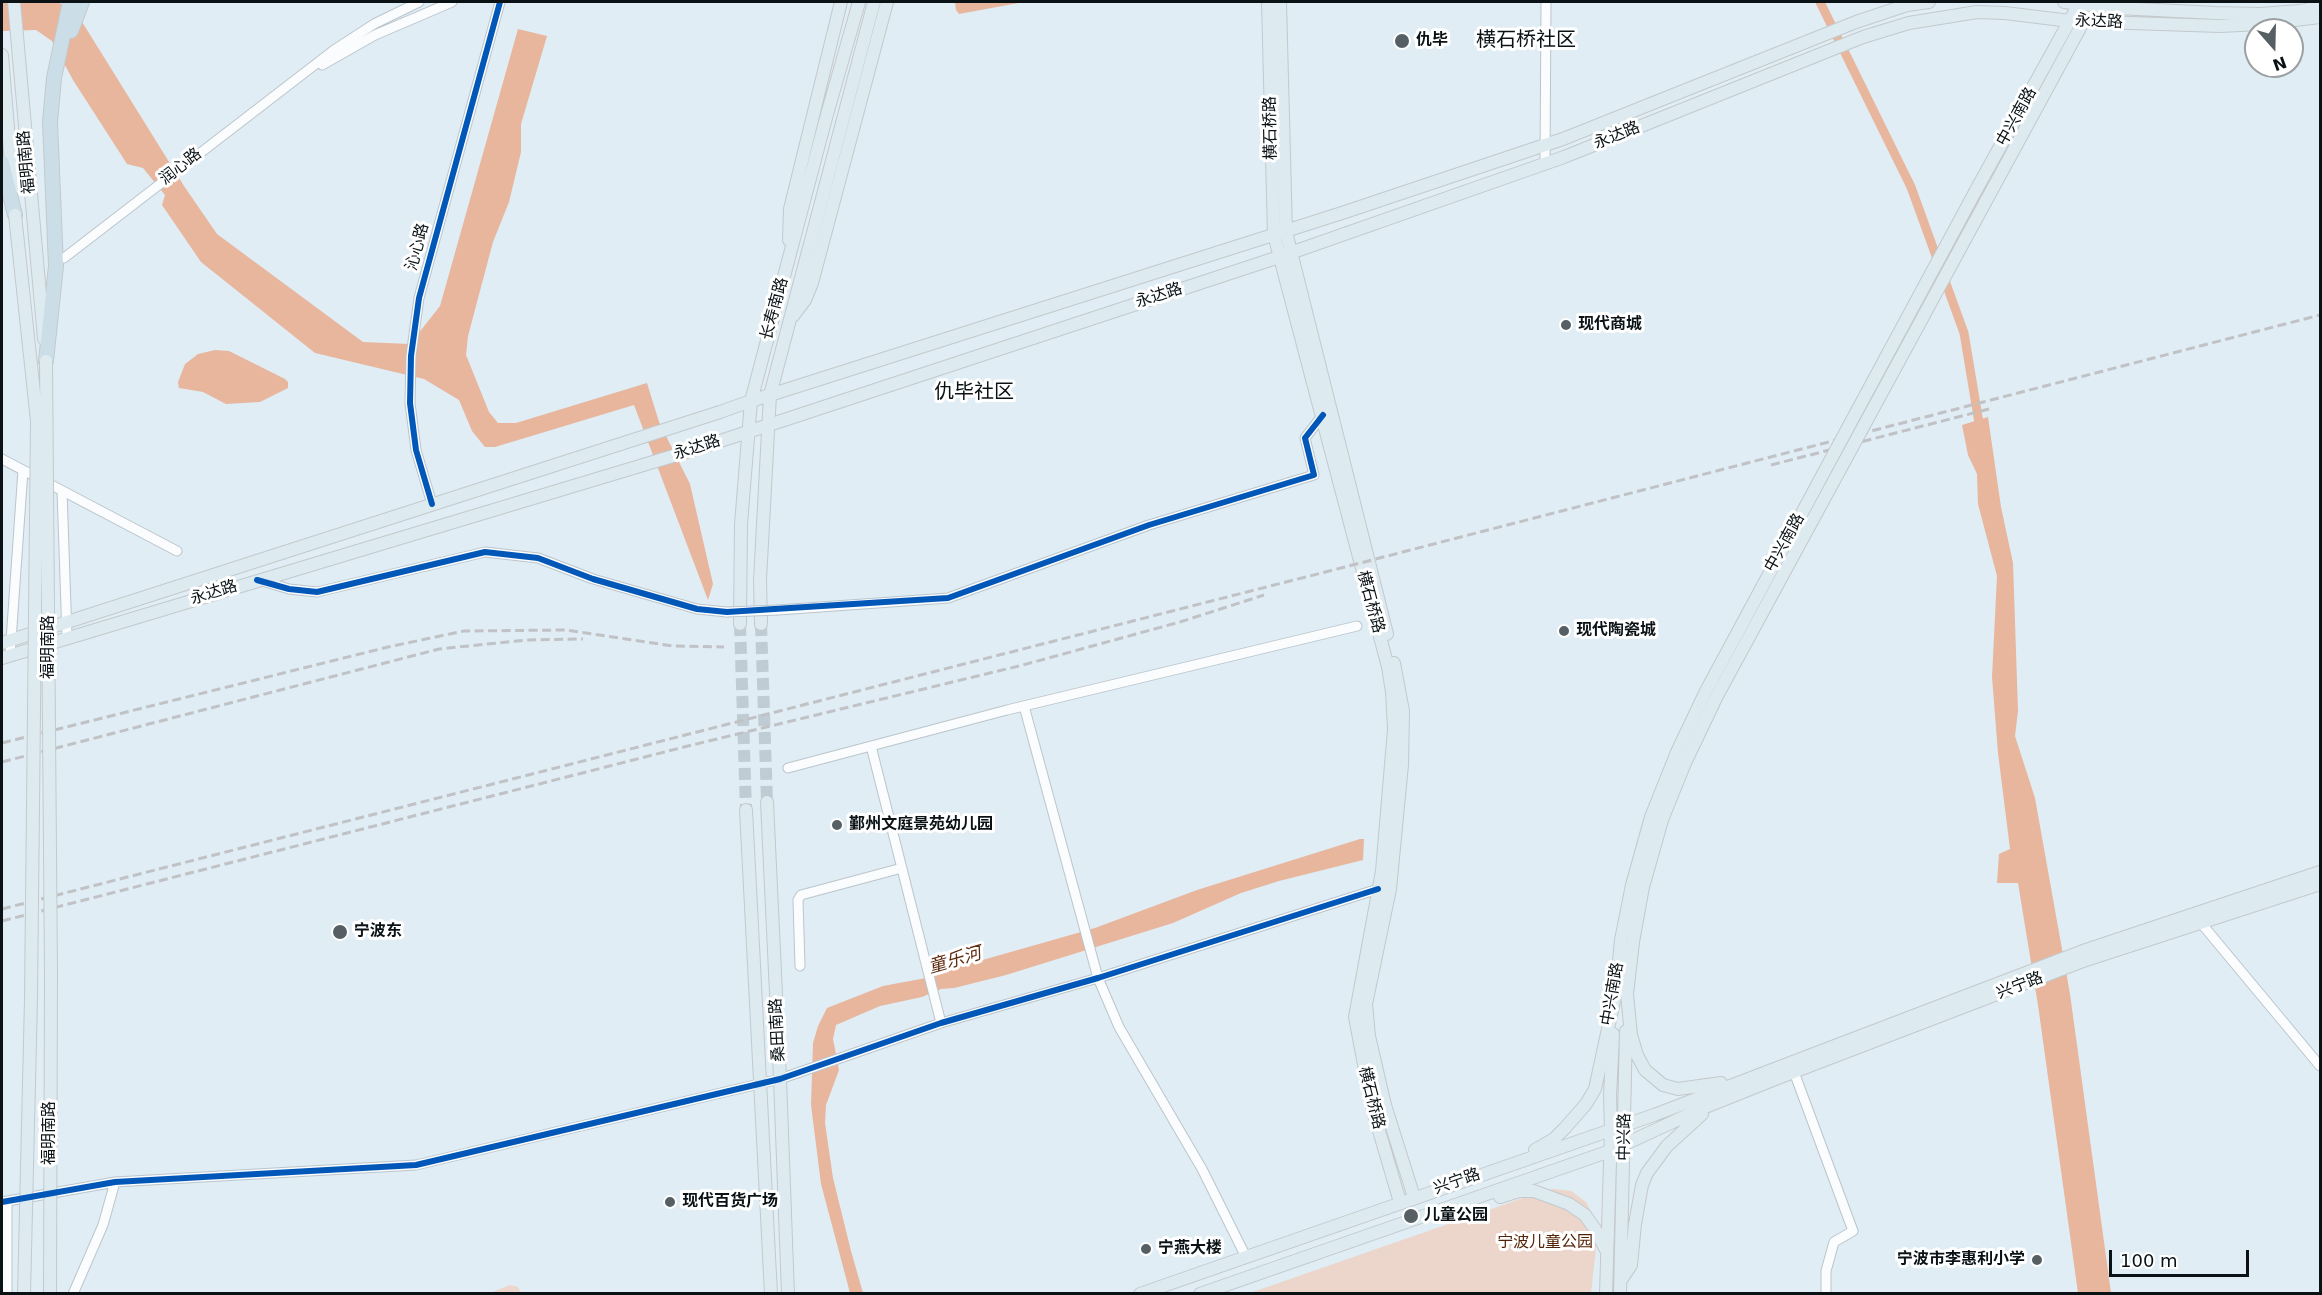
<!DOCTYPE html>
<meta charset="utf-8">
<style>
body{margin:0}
#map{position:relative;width:2322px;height:1295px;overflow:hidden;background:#e0edf5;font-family:"DejaVu Sans",sans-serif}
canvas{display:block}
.frame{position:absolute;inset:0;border:3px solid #0a1216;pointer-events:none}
.north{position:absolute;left:2244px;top:18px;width:60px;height:60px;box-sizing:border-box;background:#fff;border:2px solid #9da0a2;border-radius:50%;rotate:160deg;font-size:16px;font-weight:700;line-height:24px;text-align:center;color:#0a1216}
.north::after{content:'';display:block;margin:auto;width:21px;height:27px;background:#555f64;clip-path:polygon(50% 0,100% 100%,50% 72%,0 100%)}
.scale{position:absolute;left:2109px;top:1250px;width:140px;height:27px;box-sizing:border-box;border:3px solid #0a1216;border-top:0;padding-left:8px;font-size:18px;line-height:21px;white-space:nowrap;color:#0a1216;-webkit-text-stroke:4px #fff;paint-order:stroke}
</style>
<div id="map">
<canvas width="2322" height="1295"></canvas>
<div class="frame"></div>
<div class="north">N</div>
<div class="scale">100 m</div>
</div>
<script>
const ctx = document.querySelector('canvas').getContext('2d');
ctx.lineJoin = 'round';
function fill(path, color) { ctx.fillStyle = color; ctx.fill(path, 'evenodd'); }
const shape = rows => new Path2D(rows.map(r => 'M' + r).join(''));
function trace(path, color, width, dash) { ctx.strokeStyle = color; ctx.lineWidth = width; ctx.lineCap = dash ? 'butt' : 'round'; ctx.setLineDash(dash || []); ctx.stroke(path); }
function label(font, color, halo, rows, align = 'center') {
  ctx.font = font + ' "DejaVu Sans","Noto Sans SC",sans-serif'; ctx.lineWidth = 6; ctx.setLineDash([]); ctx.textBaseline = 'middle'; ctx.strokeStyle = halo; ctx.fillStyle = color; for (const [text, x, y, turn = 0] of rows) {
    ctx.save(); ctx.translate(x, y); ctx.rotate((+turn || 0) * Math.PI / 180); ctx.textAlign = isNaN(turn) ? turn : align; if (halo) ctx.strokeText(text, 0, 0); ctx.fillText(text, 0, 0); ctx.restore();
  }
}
const green = shape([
 [1553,1189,1571,1191,1586,1202,1594,1217,1597,1239,1591,1293,1247,1294,1523,1198],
 [510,1285,518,1287,521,1293,490,1293]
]);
const water = shape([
 [2,2,58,2,79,17,184,186,217,234,363,342,410,344,440,306,518,29,547,36,521,124,521,152,509,202,493,242,468,336,466,355,489,412,498,423,516,423,647,383,659,422,690,484,713,584,708,600,634,405,495,447,485,447,472,431,459,400,424,379,315,353,201,262,162,205,165,195,143,168,127,164,73,80,52,41,36,30,2,31],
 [955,2,1024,2,959,14,956,10],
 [215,350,229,351,285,379,288,382,288,388,260,402,226,404,203,392,179,388,178,382,185,364,198,354],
 [1988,417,2001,507,2013,563,2018,711,2015,736,2035,798,2070,994,2111,1293,2078,1293,2038,1005,2018,883,1997,883,1999,854,2010,849,1998,753,1992,677,1997,576,1978,504,1977,474,1968,455,1962,425],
 [1360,839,1364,839,1363,860,1279,881,1241,893,1173,923,1006,975,954,988,941,989,922,997,880,1006,836,1025,833,1039,839,1070,826,1105,825,1123,833,1178,851,1251,863,1293,850,1293,821,1184,811,1105,813,1043,818,1026,827,1008,883,986,926,978,951,969,1095,928,1197,890]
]);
const canal = shape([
 [1820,2,1911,187,1964,333,1980,429]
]);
const majorTunnel = shape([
 [740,624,746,810],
 [761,624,767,802]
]);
const minor = shape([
 [322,65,375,35,452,2],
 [1545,164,1546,2],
 [64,258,334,50,374,24,419,2],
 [2,459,177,551],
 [62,491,67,637],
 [432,504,416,450,410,403,411,356,419,298,500,2],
 [259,580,289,589,317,592,485,552,538,558,593,579,697,609,727,612],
 [778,610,948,598,1149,525,1314,475,1305,438,1323,415],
 [10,655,23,470],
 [1024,706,1098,978,1119,1027,1202,1169,1246,1257],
 [871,746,941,1023],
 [788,768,1007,710,1357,626],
 [2201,923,2320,1066],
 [800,966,798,900,801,895,902,868],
 [1794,1072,1853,1231,1834,1242,1826,1271,1826,1294],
 [2,1202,115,1182,416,1165,780,1079,941,1023,1098,978,1378,889],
 [7,1294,7,1201],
 [73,1294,103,1225,115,1182]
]);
const major = shape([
 [14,2,44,339],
 [1268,2,1274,235,1388,667,1392,692,1394,729,1382,871,1355,1017,1372,1107,1400,1202],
 [1280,2,1286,232,1387,634],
 [2064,2,2117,8,2216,13,2260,14,2300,11,2320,7],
 [2,55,13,188],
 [1975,192,2080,2],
 [1986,201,2086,17],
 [789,240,790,209,841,2],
 [793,316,805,300,812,283,887,2],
 [740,624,741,524,751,401,826,118,859,2],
 [761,624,760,580,770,395,874,2],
 [2,643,720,412,751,401,1342,213,1563,139,1856,22,1907,5,1929,2],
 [2,658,693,450,1279,257,1564,157,1863,37,1909,23,1977,12,2005,13,2070,21,2220,26,2261,24,2320,17],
 [1394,663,1403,711,1402,765,1390,889,1366,1004,1369,1036,1385,1105,1414,1197],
 [767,802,780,1079,788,1294],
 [746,810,771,1294],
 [1662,820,1643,887,1633,942,1627,994,1631,1035,1637,1055,1645,1070,1663,1085,1678,1089,1721,1083],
 [1535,1150,1554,1139,1565,1128,1586,1104,1595,1089,1616,992,1621,940,1632,885,1651,817],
 [1500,1197,1519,1191,1534,1191,1569,1204,1585,1215,1595,1229,1606,1250],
 [1621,1280,1631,1265,1635,1224,1642,1185,1647,1173,1667,1146,1702,1114],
 [1140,1294,1654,1115,2083,951,2320,872],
 [1200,1294,1610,1151,1703,1108,1778,1078,2086,960,2320,884],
 [1606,1294,1611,1129,1610,1096,1613,1034],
 [1620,1294,1626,1031]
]);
const highway = shape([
 [71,31,82,2],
 [2,163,15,215],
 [46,361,56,266,50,122,54,78,70,2]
]);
const rail = shape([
 [1771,465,1989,409],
 [2,743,388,647,464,631,566,630,673,646,724,647],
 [2,762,439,649,527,640,583,639],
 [2,909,1341,568,2320,315],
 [2,921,688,746,1023,665,1180,622,1264,595]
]);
const minorBridge = shape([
 [727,612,778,610]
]);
const majorBridge = shape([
 [15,215,37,421,31,999,24,1294],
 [46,361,51,974,50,1294],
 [1651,817,1677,752,1706,691,1975,192],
 [1662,820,1685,763,1717,696,1986,201]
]);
const cycleway = shape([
 [432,504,416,450,410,403,411,356,419,298,500,2],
 [257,580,289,589,317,592,485,552,538,558,593,579,697,609,727,612,948,598,1149,525,1314,475,1305,438,1323,415],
 [2,1202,115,1182,416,1165,780,1079,941,1023,1098,978,1378,889]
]);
const markers = [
 [1402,41,8,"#555f64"],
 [1566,325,6,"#555f64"],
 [1564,631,6,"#555f64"],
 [837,825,6,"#555f64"],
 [340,932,8,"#555f64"],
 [670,1202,6,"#555f64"],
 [1411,1216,8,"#555f64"],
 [1146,1249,6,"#555f64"],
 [2037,1260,6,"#555f64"]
];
const streetNames = [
 ["永达路",2099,22,2],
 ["中兴南路",2017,117,-61],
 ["横石桥路",1271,128,-91],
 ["永达路",1617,136,-22],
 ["福明南路",27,162,-95],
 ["润心路",181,167,-38],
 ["沁心路",418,247,-75],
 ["永达路",1159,296,-18],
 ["长寿南路",775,309,-75],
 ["永达路",697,448,-18],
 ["中兴南路",1785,543,-61],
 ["永达路",214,593,-17],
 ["横石桥路",1370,602,75],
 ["福明南路",49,647,-90],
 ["兴宁路",2020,986,-21],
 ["中兴南路",1613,994,-80],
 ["桑田南路",778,1030,-93],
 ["横石桥路",1371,1098,76],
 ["福明南路",50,1133,-90],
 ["中兴路",1625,1137,-89],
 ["兴宁路",1457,1182,-19]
];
const poiNames = [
 ["仇毕",1416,41],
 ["现代商城",1578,325],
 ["现代陶瓷城",1576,631],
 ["鄞州文庭景苑幼儿园",849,825],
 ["宁波东",354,932],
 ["现代百货广场",682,1202],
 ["儿童公园",1424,1216],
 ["宁燕大楼",1158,1249],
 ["宁波市李惠利小学",2025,1260,"right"]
];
const parkNames = [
 ["宁波儿童公园",1545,1243]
];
const waterNames = [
 ["童乐河",955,961,-16]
];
const quarterNames = [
 ["横石桥社区",1526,41],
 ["仇毕社区",974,393]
];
fill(green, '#ecd5ca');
fill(water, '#e8b59d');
trace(canal, '#e8b59d', 9);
trace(majorTunnel, '#c0ccd4', 12, [12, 6]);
trace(minor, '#bbc5cb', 11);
trace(major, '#c3c9cc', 14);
trace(highway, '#c3c9cc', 16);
trace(minor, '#fafcfe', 9);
trace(major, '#ddeaf0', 12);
trace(highway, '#cbdee7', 14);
trace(rail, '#c0c2c5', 3, [9, 4.5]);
trace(minorBridge, '#bbc5cb', 11, []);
trace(majorBridge, '#c3c9cc', 14, []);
trace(minorBridge, '#fafcfe', 9);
trace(majorBridge, '#ddeaf0', 12);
trace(cycleway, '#0057b8', 6);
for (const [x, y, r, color] of markers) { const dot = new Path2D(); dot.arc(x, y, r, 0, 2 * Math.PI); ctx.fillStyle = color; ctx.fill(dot); trace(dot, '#fff', 2); }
label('16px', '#0a1216', '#fff', streetNames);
label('bold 16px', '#0a1216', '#fff', poiNames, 'left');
label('16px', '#542306', '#fff', parkNames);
label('italic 18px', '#5d2c10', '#fff', waterNames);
label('20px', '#0a1216', '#fff', quarterNames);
</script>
